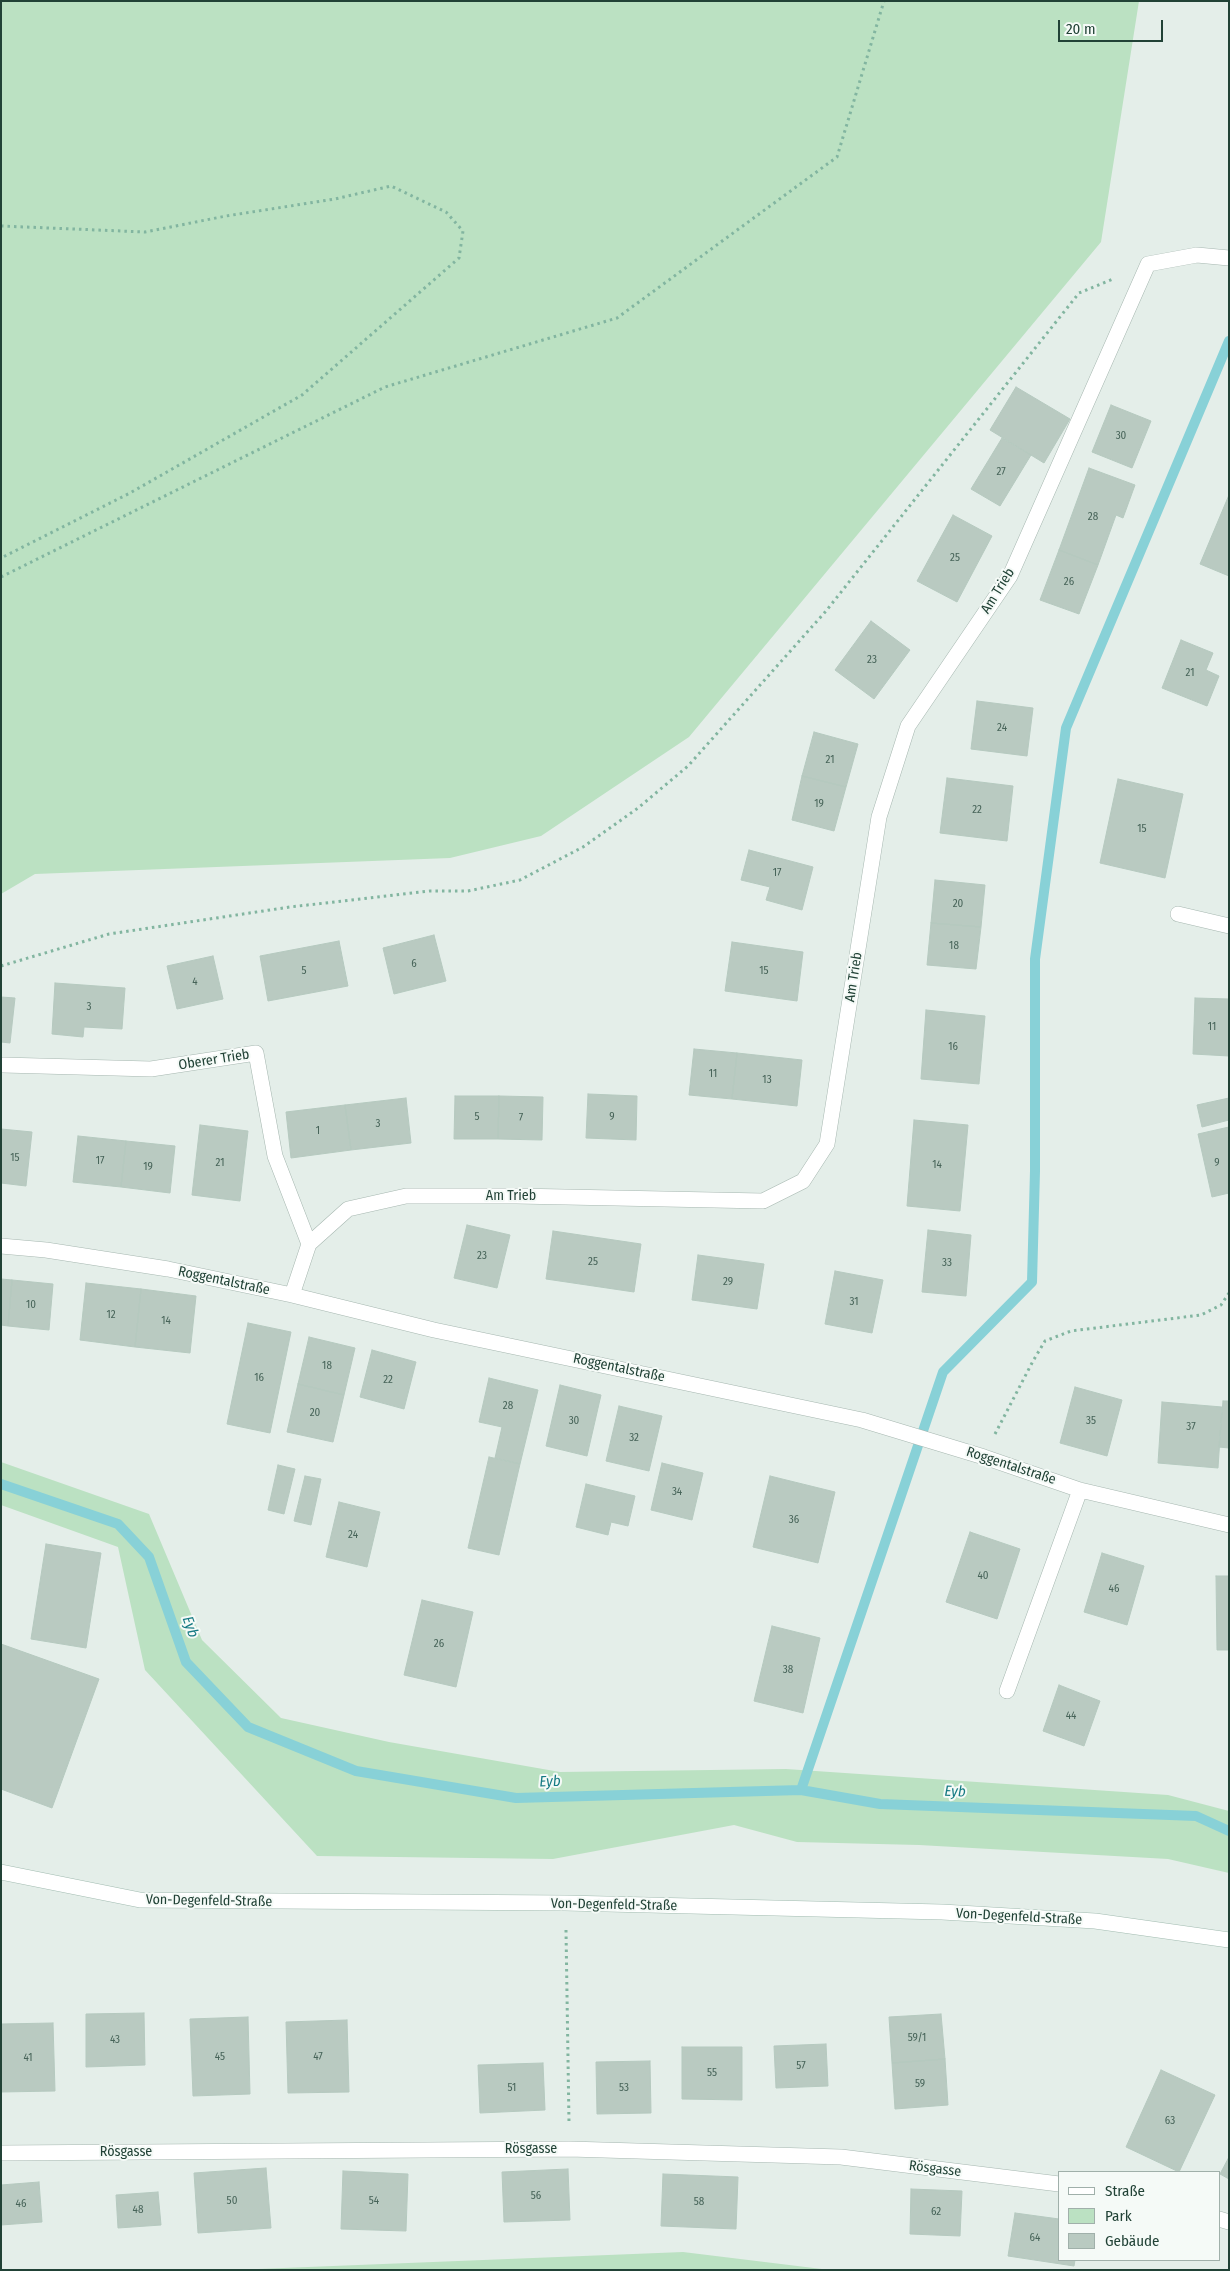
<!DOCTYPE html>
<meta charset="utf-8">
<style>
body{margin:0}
#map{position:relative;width:1230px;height:2271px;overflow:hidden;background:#e4eee9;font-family:"Fira Sans Condensed",sans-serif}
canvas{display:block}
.frame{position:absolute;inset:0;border:2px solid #214236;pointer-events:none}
.legend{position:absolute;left:1058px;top:2171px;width:162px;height:90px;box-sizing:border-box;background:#f5faf7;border:1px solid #a0b0aa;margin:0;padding:6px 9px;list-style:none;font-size:15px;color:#214236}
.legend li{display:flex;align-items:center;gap:10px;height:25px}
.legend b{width:25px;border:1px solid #a0b0aa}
.scale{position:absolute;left:1058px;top:20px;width:105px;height:22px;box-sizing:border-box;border:2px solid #214236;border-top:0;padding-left:6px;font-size:15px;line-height:18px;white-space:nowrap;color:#214236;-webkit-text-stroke:4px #f5faf7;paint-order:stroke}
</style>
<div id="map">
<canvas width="1230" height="2271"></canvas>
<div class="frame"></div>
<ul class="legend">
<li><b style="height:6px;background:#fff"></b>Straße</li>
<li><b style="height:14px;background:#bbe1c2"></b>Park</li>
<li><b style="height:14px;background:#b9cac1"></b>Gebäude</li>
</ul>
<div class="scale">20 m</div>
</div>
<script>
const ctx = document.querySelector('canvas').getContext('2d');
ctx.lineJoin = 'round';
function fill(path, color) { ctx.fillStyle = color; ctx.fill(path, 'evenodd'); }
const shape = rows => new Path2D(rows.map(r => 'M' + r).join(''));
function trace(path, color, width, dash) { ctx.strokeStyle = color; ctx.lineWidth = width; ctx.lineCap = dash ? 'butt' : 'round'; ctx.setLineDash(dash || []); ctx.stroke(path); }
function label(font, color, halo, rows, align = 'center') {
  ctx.font = font + ' "Fira Sans Condensed",sans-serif'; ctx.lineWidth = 4; ctx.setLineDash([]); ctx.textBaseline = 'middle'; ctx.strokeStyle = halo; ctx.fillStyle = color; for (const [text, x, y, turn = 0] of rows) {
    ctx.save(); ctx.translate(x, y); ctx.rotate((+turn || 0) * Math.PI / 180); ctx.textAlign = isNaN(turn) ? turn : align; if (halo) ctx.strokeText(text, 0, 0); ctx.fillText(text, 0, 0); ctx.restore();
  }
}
const green = shape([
 [1,1,1139,1,1101,242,689,737,541,836,450,858,35,874,1,894],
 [1,1462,149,1514,202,1640,281,1718,389,1742,560,1772,786,1769,1168,1795,1229,1811,1229,1873,1168,1859,919,1845,797,1842,734,1825,553,1859,317,1856,145,1670,118,1547,1,1505],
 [683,2252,830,2270,233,2270]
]);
const stream = shape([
 [1,1484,118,1524,149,1557,186,1662,248,1727,356,1771,516,1798,801,1790,880,1804,1196,1816,1229,1831],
 [801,1790,943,1372,1032,1282,1035,1171,1035,959,1066,728,1229,341]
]);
const building = shape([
 [1016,387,1070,419,1044,463,990,430,1016,387],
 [1111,405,1151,421,1132,468,1092,452,1111,405],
 [1002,438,1031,455,1000,506,971,489,1002,438],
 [1089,468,1135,485,1123,518,1116,515,1098,565,1059,550,1089,468],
 [1229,495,1229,576,1200,564,1229,495],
 [953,515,992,536,957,602,917,581,953,515],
 [1059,550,1098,565,1079,614,1040,600,1059,550],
 [871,621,910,650,874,699,835,670,871,621],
 [1181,640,1213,653,1206,670,1219,676,1207,706,1162,688,1181,640],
 [977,701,1033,708,1027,756,971,749,977,701],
 [814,732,858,744,846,787,802,776,814,732],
 [802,776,846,787,834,831,792,820,802,776],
 [947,778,1013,786,1007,841,940,833,947,778],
 [1118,779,1183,794,1165,878,1100,863,1118,779],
 [749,850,813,867,802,910,766,900,770,887,741,880,749,850],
 [935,880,985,885,981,927,931,923,935,880],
 [931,923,981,927,976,969,927,965,931,923],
 [434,935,446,981,394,994,383,948,434,935],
 [339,941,348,986,268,1001,260,956,339,941],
 [732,942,803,952,797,1001,725,991,732,942],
 [213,956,223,999,177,1009,167,966,213,956],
 [55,983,125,988,122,1029,84,1027,83,1037,52,1034,55,983],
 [1,997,15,998,10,1043,1,1042,1,997],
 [1195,998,1229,999,1229,1056,1193,1054,1195,998],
 [926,1010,985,1016,979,1084,921,1079,926,1010],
 [694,1049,737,1053,732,1099,689,1095,694,1049],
 [737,1053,802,1060,797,1106,732,1099,737,1053],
 [588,1094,637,1096,636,1140,586,1138,588,1094],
 [455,1096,499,1096,498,1139,454,1139,455,1096],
 [499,1096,543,1097,542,1140,498,1139,499,1096],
 [406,1098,411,1143,351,1150,345,1105,406,1098],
 [1229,1098,1229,1120,1202,1127,1197,1105,1229,1098],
 [345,1105,351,1150,291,1158,286,1112,345,1105],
 [914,1120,968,1125,960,1211,907,1206,914,1120],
 [200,1125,248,1131,240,1201,192,1195,200,1125],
 [1229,1127,1229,1193,1212,1197,1198,1134,1229,1127],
 [1,1129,32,1132,26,1186,1,1183,1,1129],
 [78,1136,126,1141,121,1187,73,1182,78,1136],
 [126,1141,175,1146,170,1193,121,1187,126,1141],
 [467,1225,510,1235,497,1288,454,1278,467,1225],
 [928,1230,971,1235,966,1296,922,1292,928,1230],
 [553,1231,641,1244,634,1292,546,1279,553,1231],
 [698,1255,764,1264,757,1309,692,1300,698,1255],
 [835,1271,883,1280,872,1333,825,1324,835,1271],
 [1,1279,12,1280,8,1326,1,1325,1,1279],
 [12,1280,53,1284,49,1330,8,1326,12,1280],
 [86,1283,141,1289,135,1347,80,1340,86,1283],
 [141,1289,196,1296,190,1353,135,1347,141,1289],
 [248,1323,291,1332,270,1433,227,1424,248,1323],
 [309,1337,355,1348,344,1395,298,1384,309,1337],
 [372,1350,416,1362,404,1409,360,1397,372,1350],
 [489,1378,538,1390,520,1464,495,1458,502,1427,479,1422,489,1378],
 [298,1384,344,1395,333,1442,287,1432,298,1384],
 [560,1385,601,1395,587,1456,546,1446,560,1385],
 [1075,1387,1122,1400,1107,1456,1060,1443,1075,1387],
 [1223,1401,1229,1401,1229,1448,1219,1447,1223,1401],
 [1162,1402,1222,1407,1218,1468,1158,1463,1162,1402],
 [619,1406,662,1416,649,1471,606,1461,619,1406],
 [489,1457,520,1464,499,1555,468,1548,489,1457],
 [662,1463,703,1473,692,1520,651,1510,662,1463],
 [278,1465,295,1469,284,1514,268,1510,278,1465],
 [305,1476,321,1479,311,1525,294,1521,305,1476],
 [770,1476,835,1492,818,1563,753,1547,770,1476],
 [586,1484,635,1496,628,1526,611,1522,608,1535,576,1527,586,1484],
 [339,1502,380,1512,367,1567,326,1557,339,1502],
 [970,1532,1020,1549,997,1619,946,1602,970,1532],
 [46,1544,101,1553,86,1648,31,1639,46,1544],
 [1102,1553,1144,1566,1127,1625,1084,1612,1102,1553],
 [1216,1576,1229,1576,1229,1650,1217,1650,1216,1576],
 [422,1600,473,1612,456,1687,404,1675,422,1600],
 [772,1626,820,1638,803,1713,754,1701,772,1626],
 [1,1644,99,1679,52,1808,1,1789,1,1644],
 [1059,1685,1100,1701,1084,1746,1043,1731,1059,1685],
 [144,2013,145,2065,86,2067,86,2014,144,2013],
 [941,2014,945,2059,892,2063,889,2017,941,2014],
 [248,2017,250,2094,193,2096,190,2019,248,2017],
 [347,2020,349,2092,288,2093,286,2022,347,2020],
 [53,2023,55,2091,1,2092,1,2024,53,2023],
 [826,2044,828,2086,776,2088,774,2046,826,2044],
 [682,2047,742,2047,742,2100,682,2099,682,2047],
 [945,2059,948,2105,895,2109,892,2063,945,2059],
 [650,2061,651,2113,597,2114,596,2062,650,2061],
 [543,2063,545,2110,480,2113,478,2065,543,2063],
 [1161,2070,1215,2095,1179,2172,1126,2147,1161,2070],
 [1229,2157,1229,2179,1220,2174,1229,2157],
 [266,2168,271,2228,198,2233,194,2173,266,2168],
 [568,2169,570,2220,504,2222,502,2172,568,2169],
 [343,2171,408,2174,406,2231,341,2229,343,2171],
 [663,2174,738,2177,736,2229,661,2226,663,2174],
 [39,2182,42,2222,1,2225,1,2185,39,2182],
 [911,2189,962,2191,960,2236,910,2234,911,2189],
 [158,2192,161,2225,118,2228,116,2195,158,2192],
 [1015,2213,1059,2219,1059,2260,1075,2260,1074,2266,1008,2256,1015,2213]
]);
const path = shape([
 [1,226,145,232,226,216,335,199,391,186,446,212,463,231,459,258,302,395,130,493,1,558],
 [1,577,385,387,617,318,837,157,884,1],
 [1,966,109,934,290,907,430,891,468,891,520,880,583,847,638,808,688,766,826,611,1079,293,1113,279],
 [995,1434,1033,1361,1045,1341,1071,1331,1201,1315,1221,1305,1229,1293],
 [566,1930,569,2123]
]);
const street = shape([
 [1178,914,1229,926],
 [3,1065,151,1069,256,1053,275,1156,309,1244],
 [1,1246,46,1250,168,1269,292,1295,434,1330,862,1420,984,1457,1080,1490,1229,1525],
 [292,1295,309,1244,348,1209,406,1196,516,1196,763,1201,803,1181,827,1144,879,817,908,726,1010,576,1148,264,1197,255,1229,258],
 [1007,1691,1080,1490],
 [1,2153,569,2149,841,2157,1059,2184],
 [1219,2219,1229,2222]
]);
const secondary = shape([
 [1,1872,140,1900,565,1903,942,1912,1095,1921,1229,1940]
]);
const numberNames = [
 ["30",1121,436],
 ["27",1001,472],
 ["28",1093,517],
 ["25",955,558],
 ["26",1069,582],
 ["23",872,660],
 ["21",1190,673],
 ["24",1002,728],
 ["21",830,760],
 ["19",819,804],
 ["22",977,810],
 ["15",1142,829],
 ["17",777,873],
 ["20",958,904],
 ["18",954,946],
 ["6",414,964],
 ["5",304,971],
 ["15",764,971],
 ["4",195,982],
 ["3",89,1007],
 ["11",1212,1027],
 ["16",953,1047],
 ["11",713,1074],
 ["13",767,1080],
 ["5",477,1117],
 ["9",612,1117],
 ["7",521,1118],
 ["3",378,1124],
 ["1",318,1131],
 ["15",15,1158],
 ["17",100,1161],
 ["21",220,1163],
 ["9",1217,1163],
 ["14",937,1165],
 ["19",148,1167],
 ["23",482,1256],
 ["25",593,1262],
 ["33",947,1263],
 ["29",728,1282],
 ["31",854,1302],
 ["10",31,1305],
 ["12",111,1315],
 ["14",166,1321],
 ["18",327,1366],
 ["16",259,1378],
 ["22",388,1380],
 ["28",508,1406],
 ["20",315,1413],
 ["30",574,1421],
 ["35",1091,1421],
 ["37",1191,1427],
 ["32",634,1438],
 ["34",677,1492],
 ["36",794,1520],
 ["24",353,1535],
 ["40",983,1576],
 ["46",1114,1589],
 ["26",439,1644],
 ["38",788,1670],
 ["44",1071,1716],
 ["59/1",917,2038],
 ["43",115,2040],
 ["45",220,2057],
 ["47",318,2057],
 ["41",28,2058],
 ["57",801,2066],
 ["55",712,2073],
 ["59",920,2084],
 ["51",512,2088],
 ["53",624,2088],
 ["63",1170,2121],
 ["56",536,2196],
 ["50",232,2201],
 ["54",374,2201],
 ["58",699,2202],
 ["46",21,2204],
 ["48",138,2210],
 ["62",936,2212],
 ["64",1035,2238]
];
const streetNames = [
 ["Am Trieb",998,591,-58],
 ["Am Trieb",854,977,-81],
 ["Oberer Trieb",214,1060,-9],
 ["Am Trieb",511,1196],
 ["Roggentalstraße",224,1281,12],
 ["Roggentalstraße",619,1368,12],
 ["Roggentalstraße",1011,1466,18],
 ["Von-Degenfeld-Straße",209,1901,1],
 ["Von-Degenfeld-Straße",614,1905,1],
 ["Von-Degenfeld-Straße",1019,1917,3],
 ["Rösgasse",531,2149],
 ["Rösgasse",126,2152],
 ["Rösgasse",935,2169,7]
];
const waterNames = [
 ["Eyb",190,1627,71],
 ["Eyb",550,1782,-2],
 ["Eyb",955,1792,2]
];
fill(green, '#bbe1c2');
trace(stream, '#88d1d7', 10);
fill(building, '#b9cac1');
trace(building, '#b5c9bf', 1);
trace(street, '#a6b7b0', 16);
trace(secondary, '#a1bbb0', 16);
trace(path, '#82b5a0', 3, [2.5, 4]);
trace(street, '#fff', 15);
trace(secondary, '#fff', 15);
label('11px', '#476459', null, numberNames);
label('14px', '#214236', '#f5faf7', streetNames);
label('italic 15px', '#167a83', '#f5faf7', waterNames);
</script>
